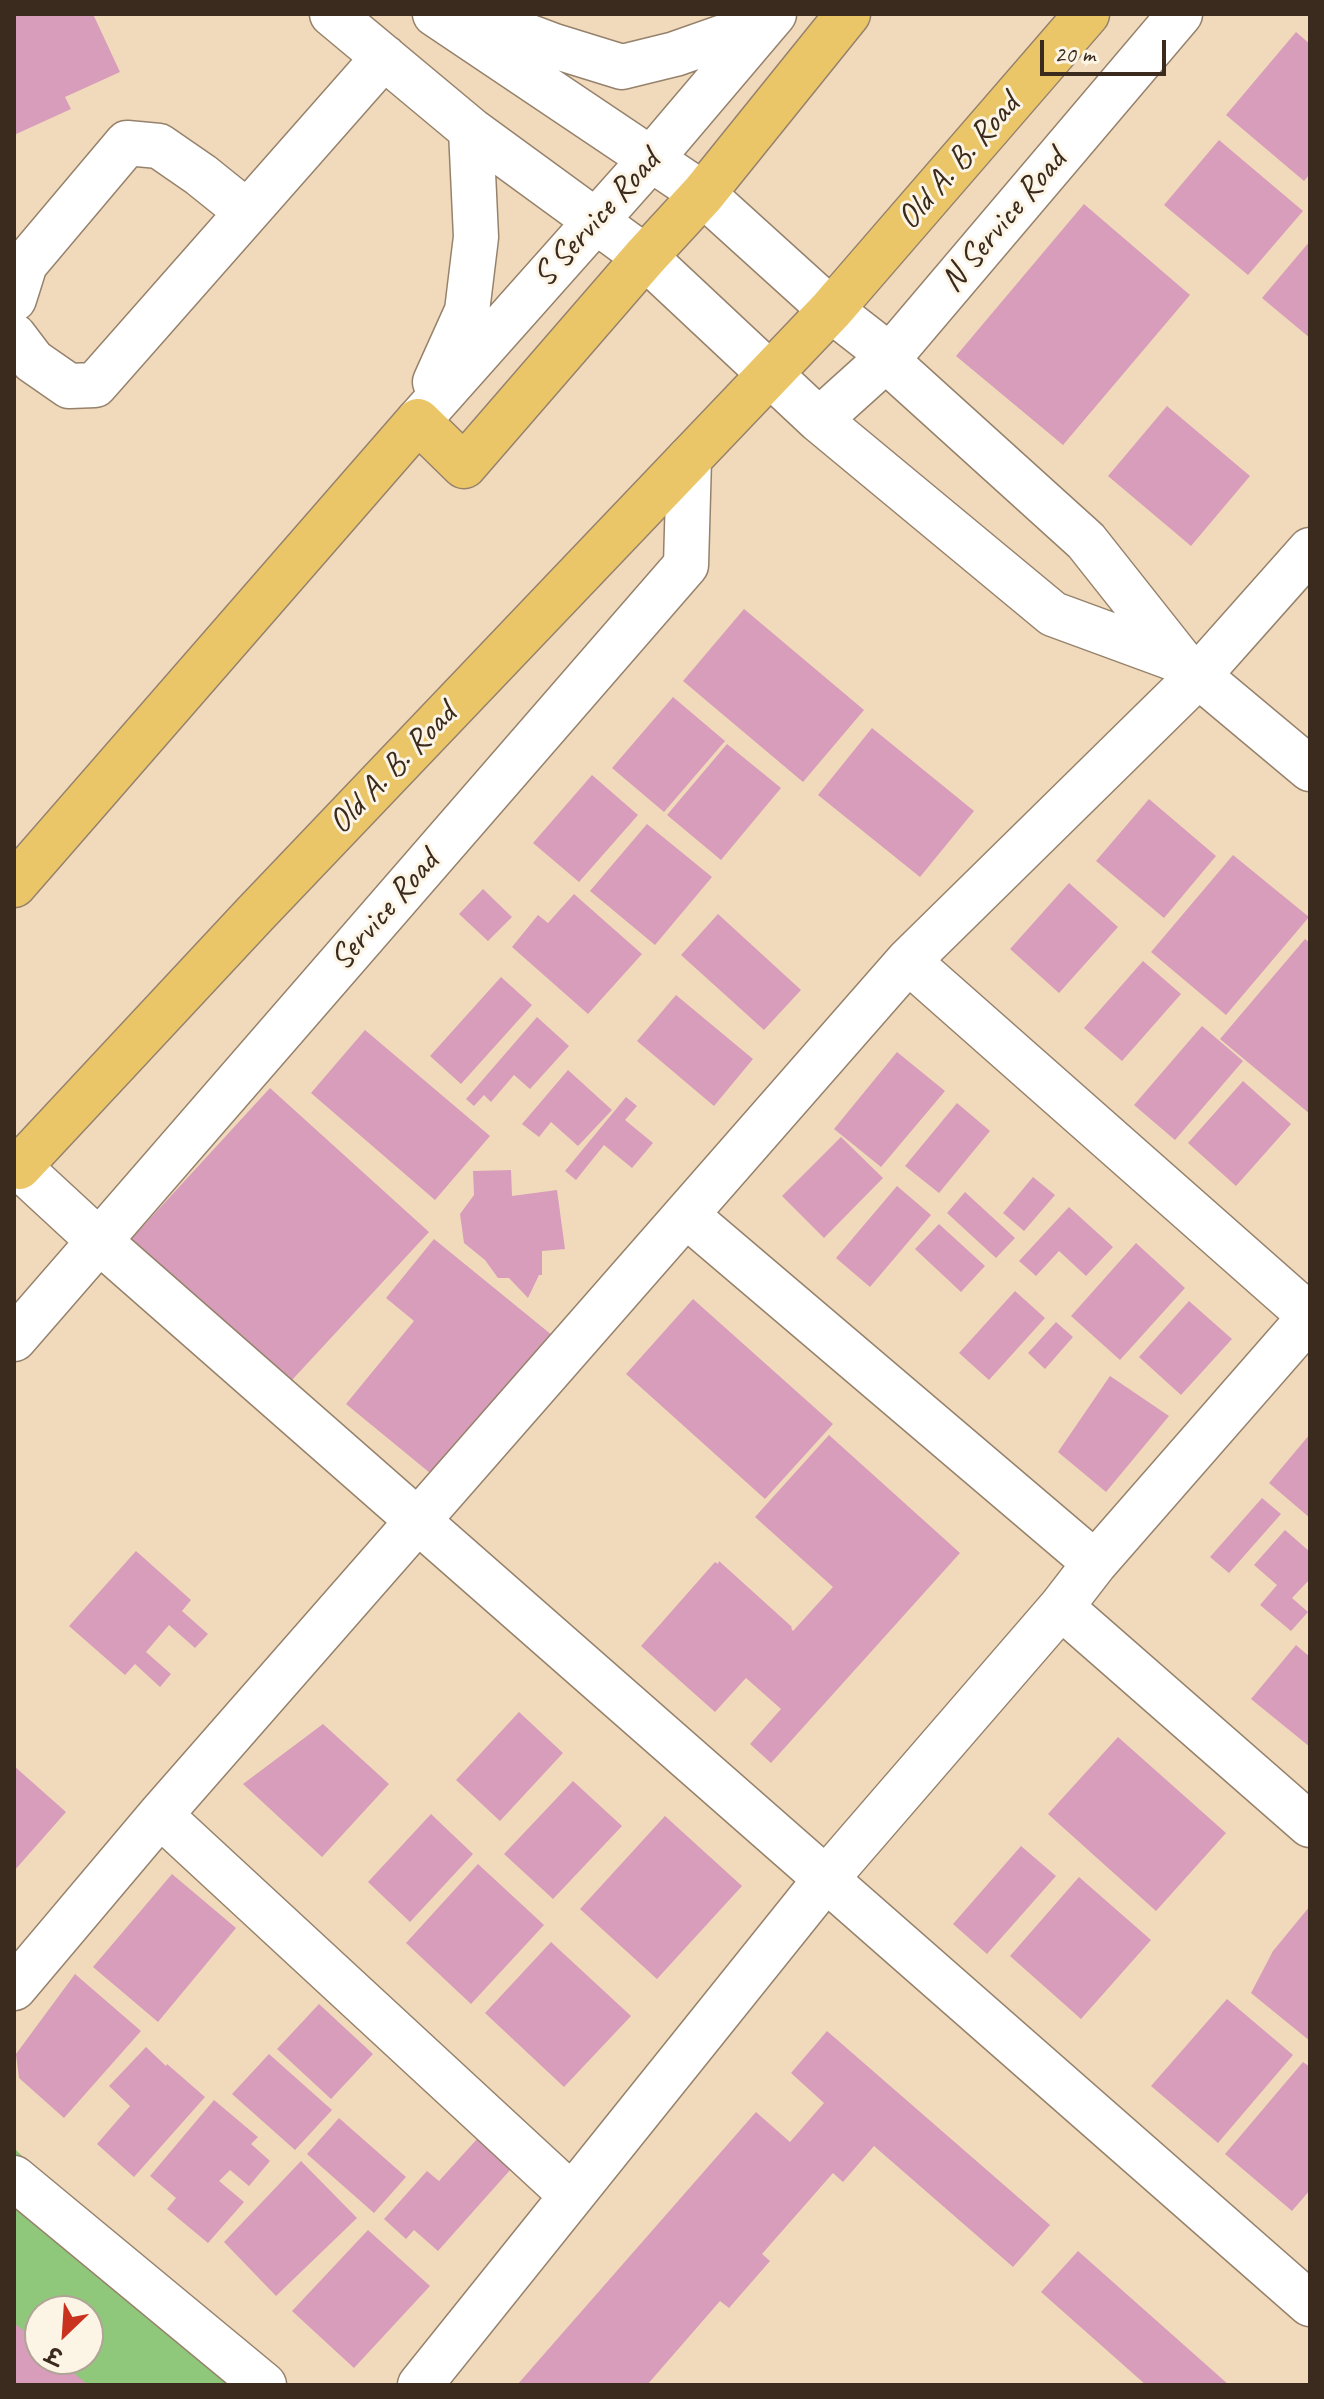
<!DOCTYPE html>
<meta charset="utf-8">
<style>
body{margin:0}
#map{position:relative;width:1324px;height:2399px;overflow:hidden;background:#f1dabb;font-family:Caveat,"Playpen Sans Deva",sans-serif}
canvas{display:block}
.frame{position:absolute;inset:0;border:16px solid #3b2a1e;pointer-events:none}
.north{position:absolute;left:24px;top:2295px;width:80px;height:80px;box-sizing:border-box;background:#fcf5e5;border:2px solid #afa495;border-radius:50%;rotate:205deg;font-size:22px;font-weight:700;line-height:32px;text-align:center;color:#3b2a1e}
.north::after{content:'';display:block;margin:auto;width:28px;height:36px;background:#c8321e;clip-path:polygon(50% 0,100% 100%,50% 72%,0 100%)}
.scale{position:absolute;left:1040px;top:40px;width:126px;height:36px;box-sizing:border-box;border:4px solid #3b2a1e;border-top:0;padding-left:10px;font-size:24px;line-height:28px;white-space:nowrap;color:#3b2a1e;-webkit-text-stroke:6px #fcf5e5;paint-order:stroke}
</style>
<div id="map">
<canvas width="1324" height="2399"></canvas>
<div class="frame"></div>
<div class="north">उ</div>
<div class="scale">20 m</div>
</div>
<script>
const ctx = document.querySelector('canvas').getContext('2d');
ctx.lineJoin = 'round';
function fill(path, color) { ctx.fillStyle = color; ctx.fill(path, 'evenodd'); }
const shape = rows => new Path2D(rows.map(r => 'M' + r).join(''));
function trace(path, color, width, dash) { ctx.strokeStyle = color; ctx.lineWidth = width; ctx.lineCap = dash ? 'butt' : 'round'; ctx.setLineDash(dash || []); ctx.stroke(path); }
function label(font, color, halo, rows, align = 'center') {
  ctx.font = font + ' Caveat,sans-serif'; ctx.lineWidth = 6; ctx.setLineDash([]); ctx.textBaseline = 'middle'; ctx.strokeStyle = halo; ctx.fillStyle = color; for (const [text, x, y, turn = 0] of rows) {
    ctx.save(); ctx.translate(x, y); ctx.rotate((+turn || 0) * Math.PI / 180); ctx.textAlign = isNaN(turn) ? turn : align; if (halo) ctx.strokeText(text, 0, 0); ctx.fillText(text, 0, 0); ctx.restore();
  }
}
const green = shape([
 [15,2149,253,2385,14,2385],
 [40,2311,88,2311,88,2359,40,2359]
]);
const building = shape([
 [14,14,93,14,120,72,65,97,71,109,14,135],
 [1296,32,1310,44,1310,174,1304,181,1226,115],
 [1219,140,1303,211,1248,275,1164,205],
 [1084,204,1190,295,1063,445,956,356],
 [1310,241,1310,338,1262,298],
 [1167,406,1250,476,1191,546,1108,476],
 [744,609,864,710,803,782,683,681],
 [673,697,725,741,664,812,612,768],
 [872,728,974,811,920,877,818,795],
 [727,744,781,788,721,860,667,815],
 [592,775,638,815,579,882,533,843],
 [1149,799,1216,856,1164,918,1096,861],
 [647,824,712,877,655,945,590,891],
 [1233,855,1309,917,1226,1015,1151,952],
 [1069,883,1118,927,1059,993,1010,949],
 [483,889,512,917,488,941,459,914],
 [574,894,642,954,588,1014,512,947,538,915,548,923],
 [718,914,801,990,764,1030,681,955],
 [1305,939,1310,943,1310,1114,1220,1039],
 [1143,961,1181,994,1122,1061,1084,1028],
 [501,977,532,1005,461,1084,430,1056],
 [676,995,753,1059,714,1106,637,1041],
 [537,1017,569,1046,530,1089,514,1075,491,1102,484,1095,474,1106,466,1099],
 [1202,1026,1243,1061,1175,1140,1134,1105],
 [365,1030,490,1136,435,1200,311,1093],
 [897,1052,945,1091,881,1167,834,1129],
 [568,1070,612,1110,578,1146,551,1122,539,1137,522,1124],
 [1243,1081,1291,1124,1236,1186,1188,1143],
 [270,1088,429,1232,280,1393,122,1249],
 [626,1097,637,1106,625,1120,653,1143,632,1168,604,1145,576,1180,565,1171],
 [957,1103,990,1131,939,1193,905,1166],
 [841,1137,883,1178,824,1238,782,1196],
 [511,1170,512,1196,557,1190,565,1249,542,1251,542,1275,539,1275,528,1298,509,1278,498,1278,485,1260,464,1243,460,1214,474,1195,473,1171],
 [1033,1177,1055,1195,1024,1231,1003,1213],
 [897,1186,931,1215,870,1287,836,1258],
 [965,1192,1015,1238,996,1258,947,1213],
 [1069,1207,1113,1247,1086,1276,1059,1251,1036,1276,1019,1261],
 [939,1224,985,1266,961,1292,915,1249],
 [434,1239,558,1340,441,1482,346,1404,414,1321,386,1298],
 [1136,1243,1185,1288,1120,1360,1071,1316],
 [1015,1291,1045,1318,989,1380,959,1353],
 [693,1299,833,1424,765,1499,626,1374],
 [1189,1301,1232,1339,1181,1395,1139,1357],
 [1056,1322,1073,1337,1045,1369,1028,1353],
 [1110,1376,1169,1416,1106,1492,1058,1452],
 [1310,1434,1310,1518,1269,1483],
 [829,1435,960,1553,771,1763,750,1744,781,1709,746,1678,715,1712,641,1646,715,1562,718,1564,719,1561,792,1627,791,1628,793,1631,833,1587,755,1517],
 [1262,1498,1281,1514,1229,1573,1210,1557],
 [1285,1530,1310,1552,1310,1579,1292,1598,1308,1612,1291,1631,1260,1605,1277,1585,1254,1565],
 [136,1551,191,1600,182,1611,208,1634,195,1648,169,1625,146,1652,171,1674,160,1687,135,1664,125,1675,69,1626],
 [1296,1645,1310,1657,1310,1747,1251,1699],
 [519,1712,563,1753,500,1821,456,1780],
 [323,1724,389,1784,322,1857,243,1784],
 [1118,1737,1226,1833,1156,1911,1048,1814],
 [14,1766,66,1812,14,1871],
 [573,1781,622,1826,553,1899,504,1854],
 [431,1814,473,1854,410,1922,368,1882],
 [665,1816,742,1886,657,1979,580,1909],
 [1021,1846,1056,1876,987,1954,953,1924],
 [478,1864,544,1925,471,2004,406,1943],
 [172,1874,236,1928,158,2022,93,1967],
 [1079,1877,1151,1940,1081,2019,1010,1956],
 [1310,1906,1310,2041,1251,1993,1273,1951],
 [551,1942,631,2016,564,2087,485,2013],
 [75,1974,141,2031,64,2118,19,2078,16,2054],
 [1227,1999,1293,2055,1218,2143,1151,2086],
 [319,2004,373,2054,331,2099,277,2049],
 [827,2031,1050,2225,1013,2267,874,2146,843,2182,833,2173,762,2254,770,2261,729,2308,720,2301,647,2385,517,2385,756,2112,790,2142,824,2103,791,2073],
 [146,2047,166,2066,167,2064,205,2097,134,2177,97,2144,130,2106,109,2086],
 [269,2054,332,2110,295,2150,232,2094],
 [1303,2062,1310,2067,1310,2190,1292,2211,1225,2154],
 [214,2100,258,2137,251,2144,270,2161,249,2186,230,2170,219,2181,244,2202,208,2243,167,2209,176,2198,150,2176],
 [339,2118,406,2177,374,2213,307,2154],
 [477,2139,511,2169,438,2251,414,2230,406,2239,384,2219,427,2171,439,2181],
 [301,2161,357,2218,276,2296,224,2242],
 [368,2230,430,2286,354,2368,292,2311],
 [1078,2251,1229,2385,1146,2385,1041,2292],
 [14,2323,40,2344,40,2359,57,2359,88,2385,14,2385]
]);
const minor = shape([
 [332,14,471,130,645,257,819,420,1053,614,1181,661],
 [435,14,703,194,831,310,890,356,896,369,1086,541,1181,661,1310,769],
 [469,14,554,46,622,67,675,54,766,22],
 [14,299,25,264,127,143,159,146,201,175,247,212],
 [14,336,33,361,69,386,95,385,384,57],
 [435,382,467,311,476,237,471,130],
 [819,420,890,356,1180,14],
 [418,421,651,159,774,14],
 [908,961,1310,1316],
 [19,1167,98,1240,1310,2304],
 [686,1215,1095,1563],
 [14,1339,686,565,689,459],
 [1061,1607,1310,1825],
 [160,1815,571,2195],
 [14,1988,160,1815,908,961,1199,675,1310,550],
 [14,2178,264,2385],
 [420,2385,825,1880,1061,1607,1095,1563,1310,1317]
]);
const major = shape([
 [14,885,418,421,464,466,645,257,703,194,848,14],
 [19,1167,255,914,831,310,1087,14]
]);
const streetNames = [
 ["Old A. B. Road",959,162,-49],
 ["S Service Road",597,219,-48],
 ["N Service Road",1004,221,-50],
 ["Old A. B. Road",393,769,-46],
 ["Service Road",385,911,-49]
];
fill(green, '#8fc87b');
fill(building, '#d79dba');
trace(minor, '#96826c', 47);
trace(major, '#96826c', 47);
trace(minor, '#fff', 44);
trace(major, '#ebc669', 44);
label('34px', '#3b2a1e', '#fcf5e5', streetNames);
</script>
